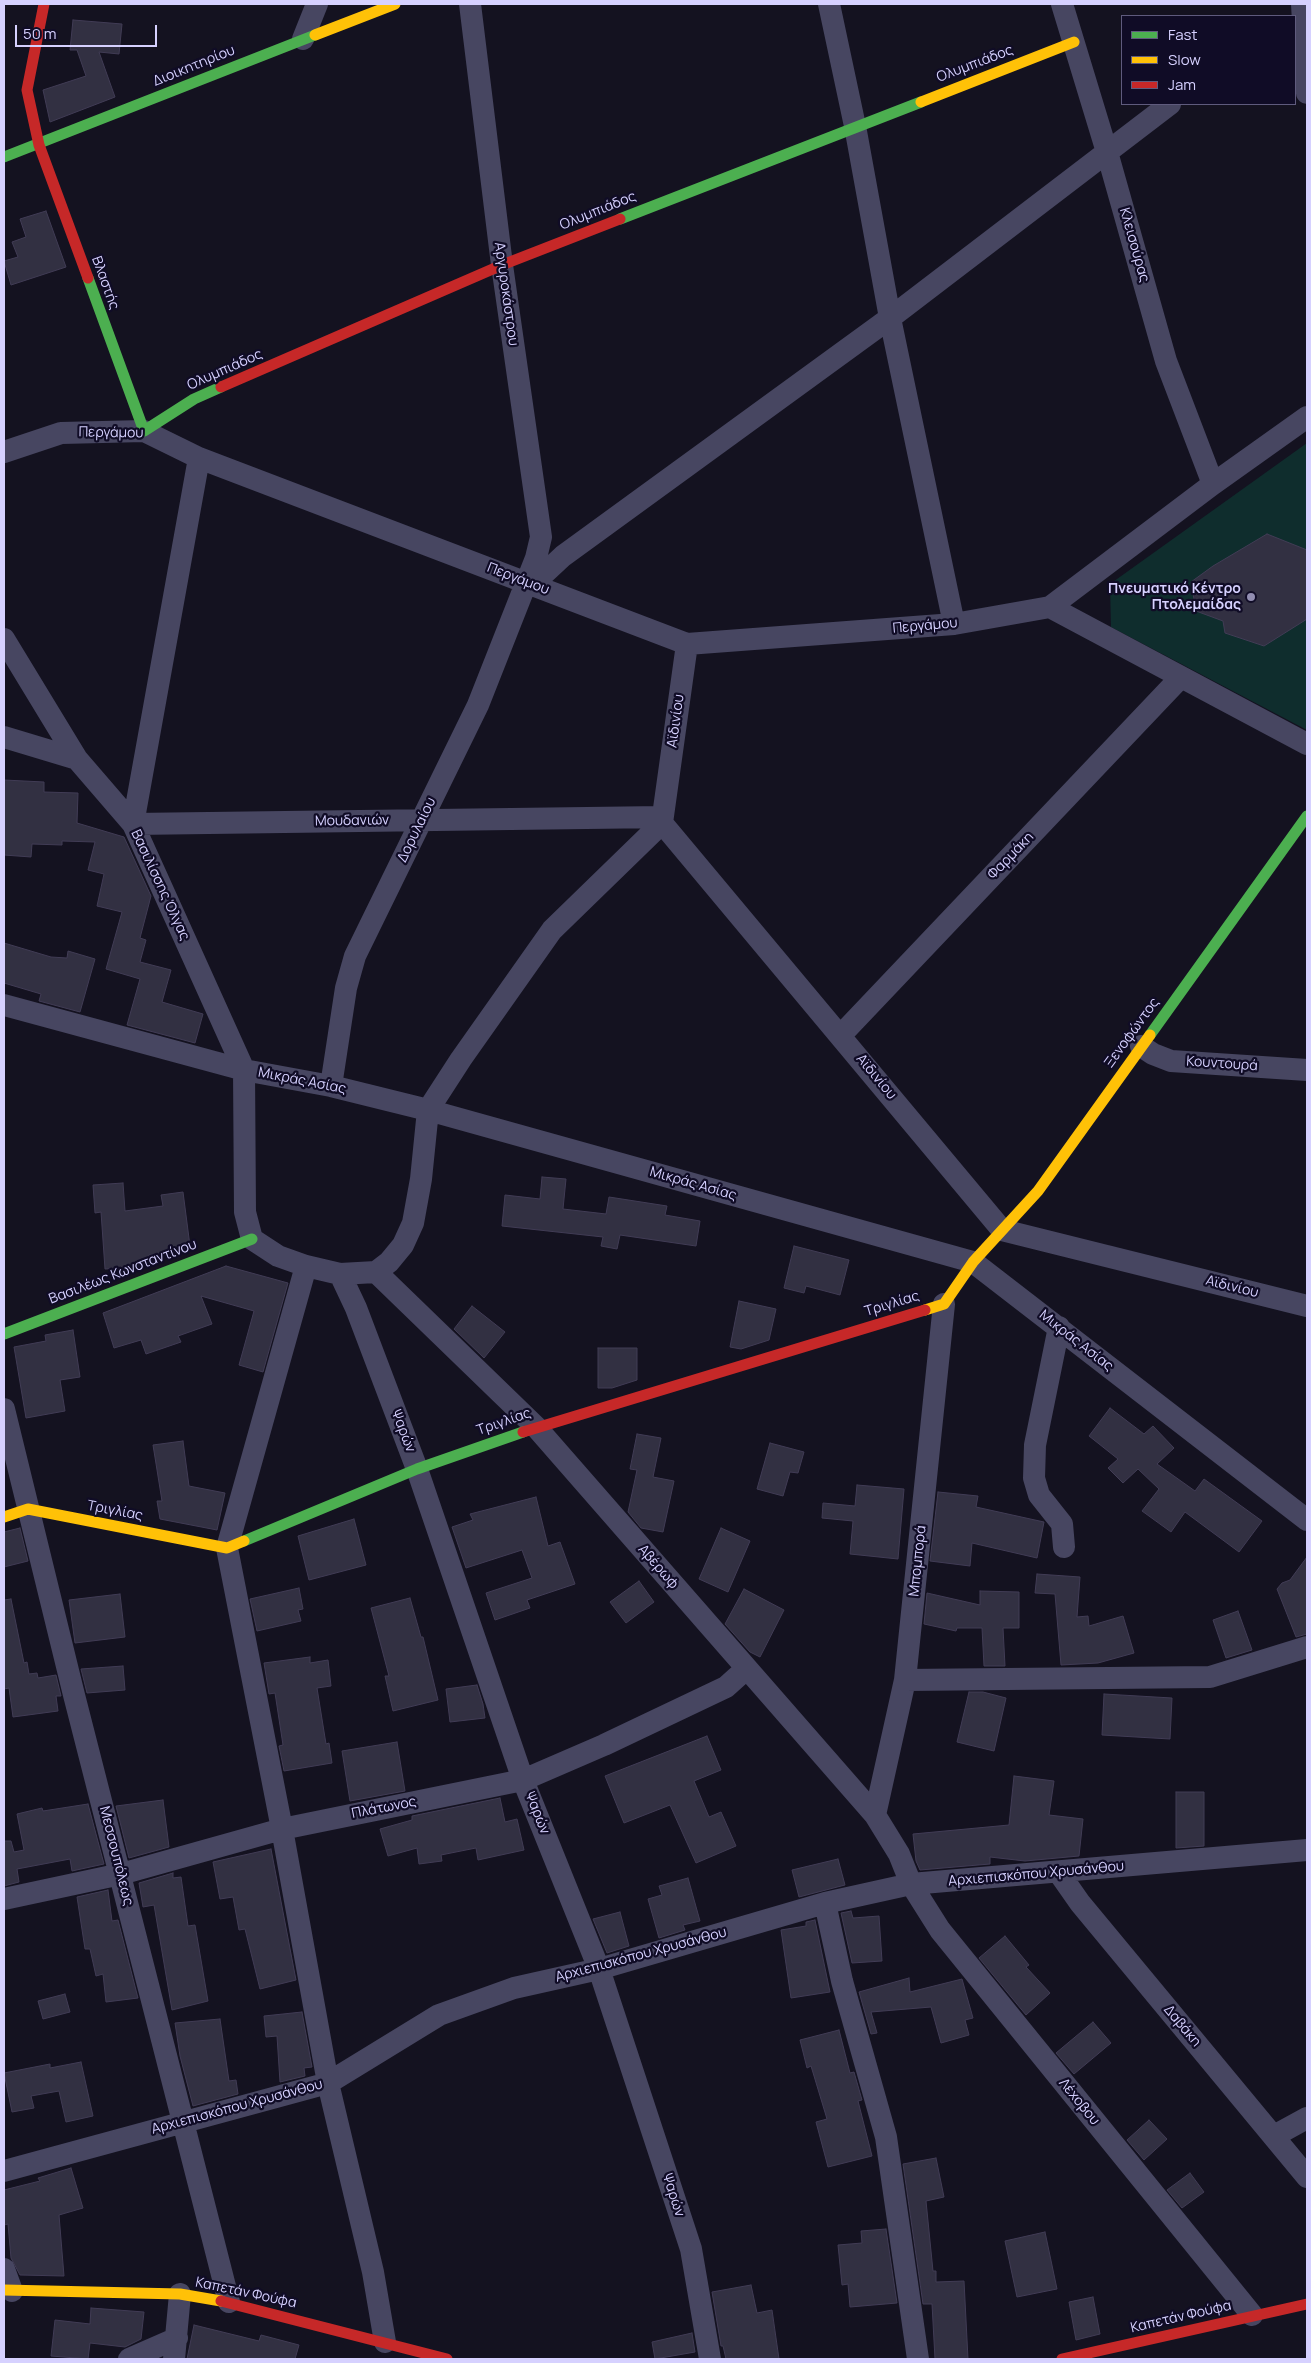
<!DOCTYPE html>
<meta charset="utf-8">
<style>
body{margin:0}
#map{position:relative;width:1311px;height:2363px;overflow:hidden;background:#141220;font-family:Manrope,sans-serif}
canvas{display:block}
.frame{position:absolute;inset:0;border:5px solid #d6d1ff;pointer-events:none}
.legend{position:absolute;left:1121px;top:15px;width:175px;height:90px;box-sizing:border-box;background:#100c26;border:1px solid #5f5b7d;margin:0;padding:6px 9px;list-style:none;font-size:15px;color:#d6d1ff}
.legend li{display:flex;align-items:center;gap:10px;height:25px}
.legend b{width:25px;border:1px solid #5f5b7d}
.scale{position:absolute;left:15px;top:25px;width:142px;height:22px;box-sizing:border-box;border:2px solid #d6d1ff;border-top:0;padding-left:6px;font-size:15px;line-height:18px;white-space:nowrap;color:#d6d1ff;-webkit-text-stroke:4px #100c26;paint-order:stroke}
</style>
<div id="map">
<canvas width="1311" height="2363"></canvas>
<div class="frame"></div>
<ul class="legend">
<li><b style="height:6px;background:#4caf50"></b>Fast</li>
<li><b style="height:6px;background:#ffc107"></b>Slow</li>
<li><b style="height:6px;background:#c62828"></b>Jam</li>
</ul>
<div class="scale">50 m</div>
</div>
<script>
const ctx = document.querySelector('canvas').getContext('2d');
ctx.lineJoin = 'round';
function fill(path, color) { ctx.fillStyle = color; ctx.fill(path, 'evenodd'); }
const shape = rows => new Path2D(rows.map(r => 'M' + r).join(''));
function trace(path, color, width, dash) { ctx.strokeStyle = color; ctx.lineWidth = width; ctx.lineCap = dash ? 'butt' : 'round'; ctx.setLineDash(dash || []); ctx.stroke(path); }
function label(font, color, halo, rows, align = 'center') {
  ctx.font = font + ' Manrope,sans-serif'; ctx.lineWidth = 4.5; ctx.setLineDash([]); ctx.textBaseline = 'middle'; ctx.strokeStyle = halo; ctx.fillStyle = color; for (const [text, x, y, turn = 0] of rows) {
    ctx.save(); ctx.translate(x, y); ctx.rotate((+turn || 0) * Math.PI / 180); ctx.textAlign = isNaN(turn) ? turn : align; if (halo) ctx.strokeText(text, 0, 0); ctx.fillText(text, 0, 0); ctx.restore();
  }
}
const green = shape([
 [1307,443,1307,730,1111,627,1110,584]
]);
const building = shape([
 [73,20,122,24,119,54,99,52,115,97,50,122,43,90,86,76,77,50,70,50,73,20],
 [46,211,66,267,11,285,4,261,18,257,12,242,26,237,20,219,46,211],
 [1267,534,1307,550,1307,619,1264,646,1225,633,1223,621,1196,611,1191,582,1213,566,1267,534],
 [4,780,44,782,44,792,78,793,77,823,124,837,151,896,140,938,146,940,140,962,171,970,162,1002,203,1014,195,1043,127,1025,140,979,106,969,122,912,97,906,104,874,88,870,95,842,62,841,62,845,32,844,31,857,4,855,4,780],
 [4,943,51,957,67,958,68,951,95,959,80,1012,39,1001,41,994,4,983,4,943],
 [542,1177,566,1179,563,1209,606,1214,609,1197,667,1206,665,1215,700,1221,696,1246,620,1235,617,1249,601,1246,603,1237,502,1226,505,1195,540,1199,542,1177],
 [123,1183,125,1211,163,1206,161,1195,183,1192,190,1246,175,1252,149,1255,150,1262,136,1267,105,1269,101,1212,95,1213,93,1185,123,1183],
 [794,1246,849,1260,840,1295,806,1286,804,1293,784,1288,794,1246],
 [226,1266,288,1283,263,1372,239,1365,254,1311,201,1296,212,1324,178,1336,181,1342,146,1354,141,1340,114,1348,103,1313,226,1266],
 [739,1301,776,1309,769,1340,741,1349,730,1347,739,1301],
 [472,1306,505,1332,484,1358,454,1329,472,1306],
 [73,1330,80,1377,60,1380,65,1411,26,1418,14,1347,46,1341,45,1335,73,1330],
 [598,1348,637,1348,637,1380,612,1388,598,1388,598,1348],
 [1110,1408,1144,1434,1153,1426,1174,1448,1157,1464,1195,1491,1204,1479,1262,1521,1239,1552,1185,1512,1171,1532,1142,1511,1159,1489,1138,1469,1123,1483,1108,1468,1118,1459,1089,1436,1110,1408],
 [637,1434,661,1438,653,1477,674,1481,663,1532,641,1528,628,1512,637,1470,630,1469,637,1434],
 [183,1441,189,1486,225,1493,217,1530,160,1519,157,1501,162,1501,153,1445,183,1441],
 [770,1443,804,1452,798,1473,790,1472,783,1496,757,1489,770,1443],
 [857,1485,904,1489,898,1559,850,1554,853,1521,822,1518,823,1503,855,1506,857,1485],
 [938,1492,978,1496,976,1507,1044,1522,1037,1558,972,1543,970,1566,930,1561,938,1492],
 [536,1497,548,1546,560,1542,575,1584,527,1600,530,1608,495,1620,486,1593,532,1578,522,1550,466,1568,452,1527,473,1520,470,1514,536,1497],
 [354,1519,366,1565,309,1580,298,1536,354,1519],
 [20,1528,28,1561,4,1567,4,1532,20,1528],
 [721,1528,750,1541,728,1592,699,1579,721,1528],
 [1307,1557,1307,1634,1296,1637,1277,1589,1282,1583,1290,1580,1307,1557],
 [1037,1574,1080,1577,1077,1617,1088,1616,1089,1626,1123,1616,1134,1653,1098,1663,1061,1665,1055,1594,1035,1593,1037,1574],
 [639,1581,654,1602,626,1623,610,1602,639,1581],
 [299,1588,303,1609,298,1610,301,1621,257,1631,250,1599,299,1588],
 [744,1589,784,1610,760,1657,750,1652,725,1624,744,1589],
 [980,1591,1019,1592,1019,1628,1003,1628,1005,1666,984,1666,982,1628,957,1628,956,1631,924,1624,927,1593,980,1605,980,1591],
 [120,1594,125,1637,75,1643,69,1600,120,1594],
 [410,1598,421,1637,423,1637,438,1700,393,1711,385,1676,389,1676,371,1608,410,1598],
 [11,1599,24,1663,27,1662,29,1674,37,1673,38,1678,56,1675,61,1696,56,1696,58,1711,13,1717,9,1688,4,1689,4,1600,11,1599],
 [1238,1611,1252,1650,1226,1658,1213,1620,1238,1611],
 [310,1657,310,1663,328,1660,331,1686,317,1688,326,1744,329,1743,332,1763,284,1771,279,1746,283,1745,275,1693,269,1694,264,1663,310,1657],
 [123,1666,125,1690,87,1693,81,1669,123,1666],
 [477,1685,483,1704,485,1718,450,1722,446,1689,477,1685],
 [969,1692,983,1692,1006,1698,994,1751,957,1742,969,1692],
 [1104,1694,1172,1698,1170,1739,1102,1735,1104,1694],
 [707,1736,721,1770,694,1781,709,1817,721,1812,736,1846,696,1863,670,1805,624,1823,605,1776,707,1736],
 [397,1742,405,1791,350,1801,342,1751,397,1742],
 [1014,1776,1054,1781,1049,1815,1083,1819,1079,1856,1025,1861,990,1857,990,1864,920,1870,916,1861,913,1834,1009,1825,1014,1776],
 [1176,1792,1204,1792,1204,1846,1176,1848,1176,1792],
 [500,1798,505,1822,517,1819,524,1850,478,1860,476,1848,441,1855,442,1861,419,1864,417,1848,388,1856,380,1829,412,1820,412,1816,500,1798],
 [163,1800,169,1847,129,1858,116,1806,163,1800],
 [88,1804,104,1864,72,1871,70,1859,17,1869,19,1882,4,1886,4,1841,11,1841,14,1852,24,1850,17,1814,42,1808,43,1811,88,1804],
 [271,1849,296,1980,260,1989,245,1929,239,1930,233,1897,220,1899,213,1862,271,1849],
 [838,1859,845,1885,799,1897,792,1870,838,1859],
 [173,1873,173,1878,181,1877,188,1926,195,1925,208,2001,172,2010,154,1905,143,1907,139,1883,173,1873],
 [688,1878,700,1921,683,1925,685,1930,659,1938,648,1899,662,1895,659,1886,688,1878],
 [108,1890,112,1921,118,1920,138,1998,106,2002,103,1974,96,1976,90,1949,85,1949,77,1897,108,1890],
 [851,1911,853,1918,879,1916,882,1961,852,1963,841,1913,851,1911],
 [620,1912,629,1946,607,1953,593,1919,620,1912],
 [815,1920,830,1992,791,1998,781,1930,806,1926,806,1922,815,1920],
 [1005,1936,1029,1965,1026,1967,1050,1993,1026,2015,979,1958,1005,1936],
 [909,1978,910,1992,962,1979,973,2018,965,2020,969,2035,941,2043,931,2007,871,2012,877,2033,871,2034,859,1992,909,1978],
 [65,1994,70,2012,43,2019,38,2001,65,1994],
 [302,2012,312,2067,304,2068,305,2076,280,2082,277,2036,266,2037,264,2016,302,2012],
 [220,2019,229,2081,236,2080,238,2094,193,2106,180,2056,175,2023,220,2019],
 [1093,2022,1111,2043,1074,2074,1056,2053,1093,2022],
 [839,2030,850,2073,854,2072,862,2100,858,2101,872,2156,828,2167,816,2122,827,2119,811,2066,807,2068,800,2040,839,2030],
 [81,2062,93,2116,66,2122,59,2091,31,2096,34,2108,12,2112,4,2073,50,2064,50,2068,81,2062],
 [1149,2120,1167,2139,1144,2160,1127,2140,1149,2120],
 [936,2158,944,2197,926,2201,933,2271,936,2271,936,2282,964,2281,968,2359,935,2359,932,2304,923,2304,903,2164,936,2158],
 [71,2168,83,2208,59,2215,64,2276,20,2275,11,2258,8,2224,4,2225,4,2190,40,2181,38,2178,71,2168],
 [1190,2173,1204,2192,1182,2208,1167,2190,1190,2173],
 [886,2229,897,2303,850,2307,848,2284,842,2285,838,2245,862,2243,861,2231,886,2229],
 [1045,2232,1057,2289,1017,2297,1005,2241,1045,2232],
 [751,2285,757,2313,772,2310,779,2359,726,2359,723,2346,721,2346,712,2292,751,2285],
 [1093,2297,1100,2334,1076,2340,1069,2302,1093,2297],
 [91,2308,144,2312,141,2339,125,2347,90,2343,88,2359,51,2356,55,2320,90,2324,91,2308],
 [194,2325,259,2341,261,2335,299,2345,295,2359,187,2359,194,2325],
 [692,2333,695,2352,655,2359,652,2342,692,2333]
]);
const street = shape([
 [829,4,855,126,890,318,954,624],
 [1062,4,1107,152,1166,361,1213,484],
 [1302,4,1307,93],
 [303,39,317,4],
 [4,452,61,433,144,431,199,458,687,644,954,624,1050,607,1307,744],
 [533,584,563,556,890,318,1170,104],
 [1050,607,1213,484,1307,417],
 [4,639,77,759,133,824,244,1070,245,1212,252,1239,278,1256,306,1266,340,1274,376,1272,389,1262,403,1245,413,1223,421,1179,428,1110,461,1059,552,930,662,823],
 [687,644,662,823,1002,1230,1307,1306],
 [4,737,77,759],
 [133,824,662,817],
 [133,824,199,458],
 [4,1005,244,1070,331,1086,428,1110,973,1262,1307,1520],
 [841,1035,1181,677],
 [1141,1046,1153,1054,1171,1061,1307,1070],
 [331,1086,346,988,355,956,478,705,536,558,541,537,502,265,470,4],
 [306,1266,227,1548,282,1829,328,2083,373,2272,385,2342],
 [376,1272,536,1427,875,1815,899,1854,911,1884,940,1930,1252,2315],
 [340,1274,356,1308,417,1469,523,1780,599,1969,691,2249,710,2359],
 [1059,1327,1035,1445,1034,1478,1039,1495,1062,1524,1064,1547],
 [4,1409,74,1695,229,2302],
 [905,1680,1210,1677,1307,1647],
 [875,1815,905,1680,944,1304],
 [1059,1873,1080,1903,1307,2177],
 [4,1899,121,1874,282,1829,523,1780,604,1745,726,1687,746,1669],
 [825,1903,842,1981,886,2137,918,2359],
 [1274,2136,1307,2118],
 [4,2171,328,2083,439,2015,514,1988,599,1969,825,1903,911,1884,1307,1850],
 [4,2269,12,2291],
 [129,2359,177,2338],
 [174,2359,180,2294]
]);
const fast = shape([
 [4,157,315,35],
 [620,219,921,102],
 [88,278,144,431,194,399,221,387],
 [1150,1035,1307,816],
 [4,1334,252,1239],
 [244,1541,417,1469,523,1432]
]);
const slow = shape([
 [315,35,395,4],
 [921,102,1074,42],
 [925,1310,944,1304,973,1262,1038,1191,1150,1035],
 [4,1517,28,1509,227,1548,244,1541],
 [4,2290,180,2294,221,2301]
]);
const jam = shape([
 [44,4,27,90,39,145,88,278],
 [221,387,502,265,620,219],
 [523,1432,925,1310],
 [221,2301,447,2359],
 [1062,2359,1307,2304]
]);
const markers = [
 [1251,597,5,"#928eb1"]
];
const streetNames = [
 ["Ολυμπιάδος",975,64,-21],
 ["Διοικητηρίου",194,66,-22],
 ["Ολυμπιάδος",598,211,-22],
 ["Κλεισούρας",1134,245,74],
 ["Βλαστής",105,283,70],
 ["Αργυροκάστρου",506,294,82],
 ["Ολυμπιάδος",225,370,-24],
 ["Περγάμου",111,433,1],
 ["Περγάμου",518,579,21],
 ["Περγάμου",925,626,-5],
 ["Αϊδινίου",676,721,-82],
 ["Μουδανιών",352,821,-1],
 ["Δορυλαίου",417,830,-64],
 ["Φαρμάκη",1011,856,-46],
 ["Βασιλίσσης Όλγας",160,885,65],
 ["Ξενοφώντος",1132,1033,-54],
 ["Κουντουρά",1222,1064,4],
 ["Αϊδινίου",876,1077,50],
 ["Μικράς Ασίας",302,1081,11],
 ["Μικράς Ασίας",693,1184,16],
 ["Βασιλέως Κωνσταντίνου",123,1272,-21],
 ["Αϊδινίου",1232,1287,14],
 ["Τριγλίας",892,1304,-17],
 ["Μικράς Ασίας",1076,1341,38],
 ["Τριγλίας",504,1422,-19],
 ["Ψαρών",403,1431,69],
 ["Τριγλίας",115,1511,11],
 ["Μπομπορά",918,1561,-84],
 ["Αβέρωφ",658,1567,49],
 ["Πλάτωνος",384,1808,-11],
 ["Ψαρών",537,1813,68],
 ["Μεσσουπόλεως",116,1856,76],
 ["Αρχιεπισκόπου Χρυσάνθου",1036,1874,-5],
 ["Αρχιεπισκόπου Χρυσάνθου",641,1955,-15],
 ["Δαβάκη",1182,2026,50],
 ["Λέχοβου",1079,2102,51],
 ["Αρχιεπισκόπου Χρυσάνθου",237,2107,-15],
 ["Ψαρών",673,2195,72],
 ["Καπετάν Φούφα",246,2293,12],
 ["Καπετάν Φούφα",1181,2317,-13]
];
const poiNames = [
 ["Πνευματικό Κέντρο",1241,589],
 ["Πτολεμαίδας",1241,605]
];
fill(green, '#0f2d2d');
fill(building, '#323042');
trace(building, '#413c55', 1);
trace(street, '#474661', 22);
trace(fast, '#4caf50', 11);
trace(slow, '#ffc107', 11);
trace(jam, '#c62828', 11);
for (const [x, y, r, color] of markers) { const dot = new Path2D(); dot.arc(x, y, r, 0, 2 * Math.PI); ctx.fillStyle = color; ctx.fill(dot); trace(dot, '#100c26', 2); }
label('14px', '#d6d1ff', '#100c26', streetNames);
label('bold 14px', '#d6d1ff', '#100c26', poiNames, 'right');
</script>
